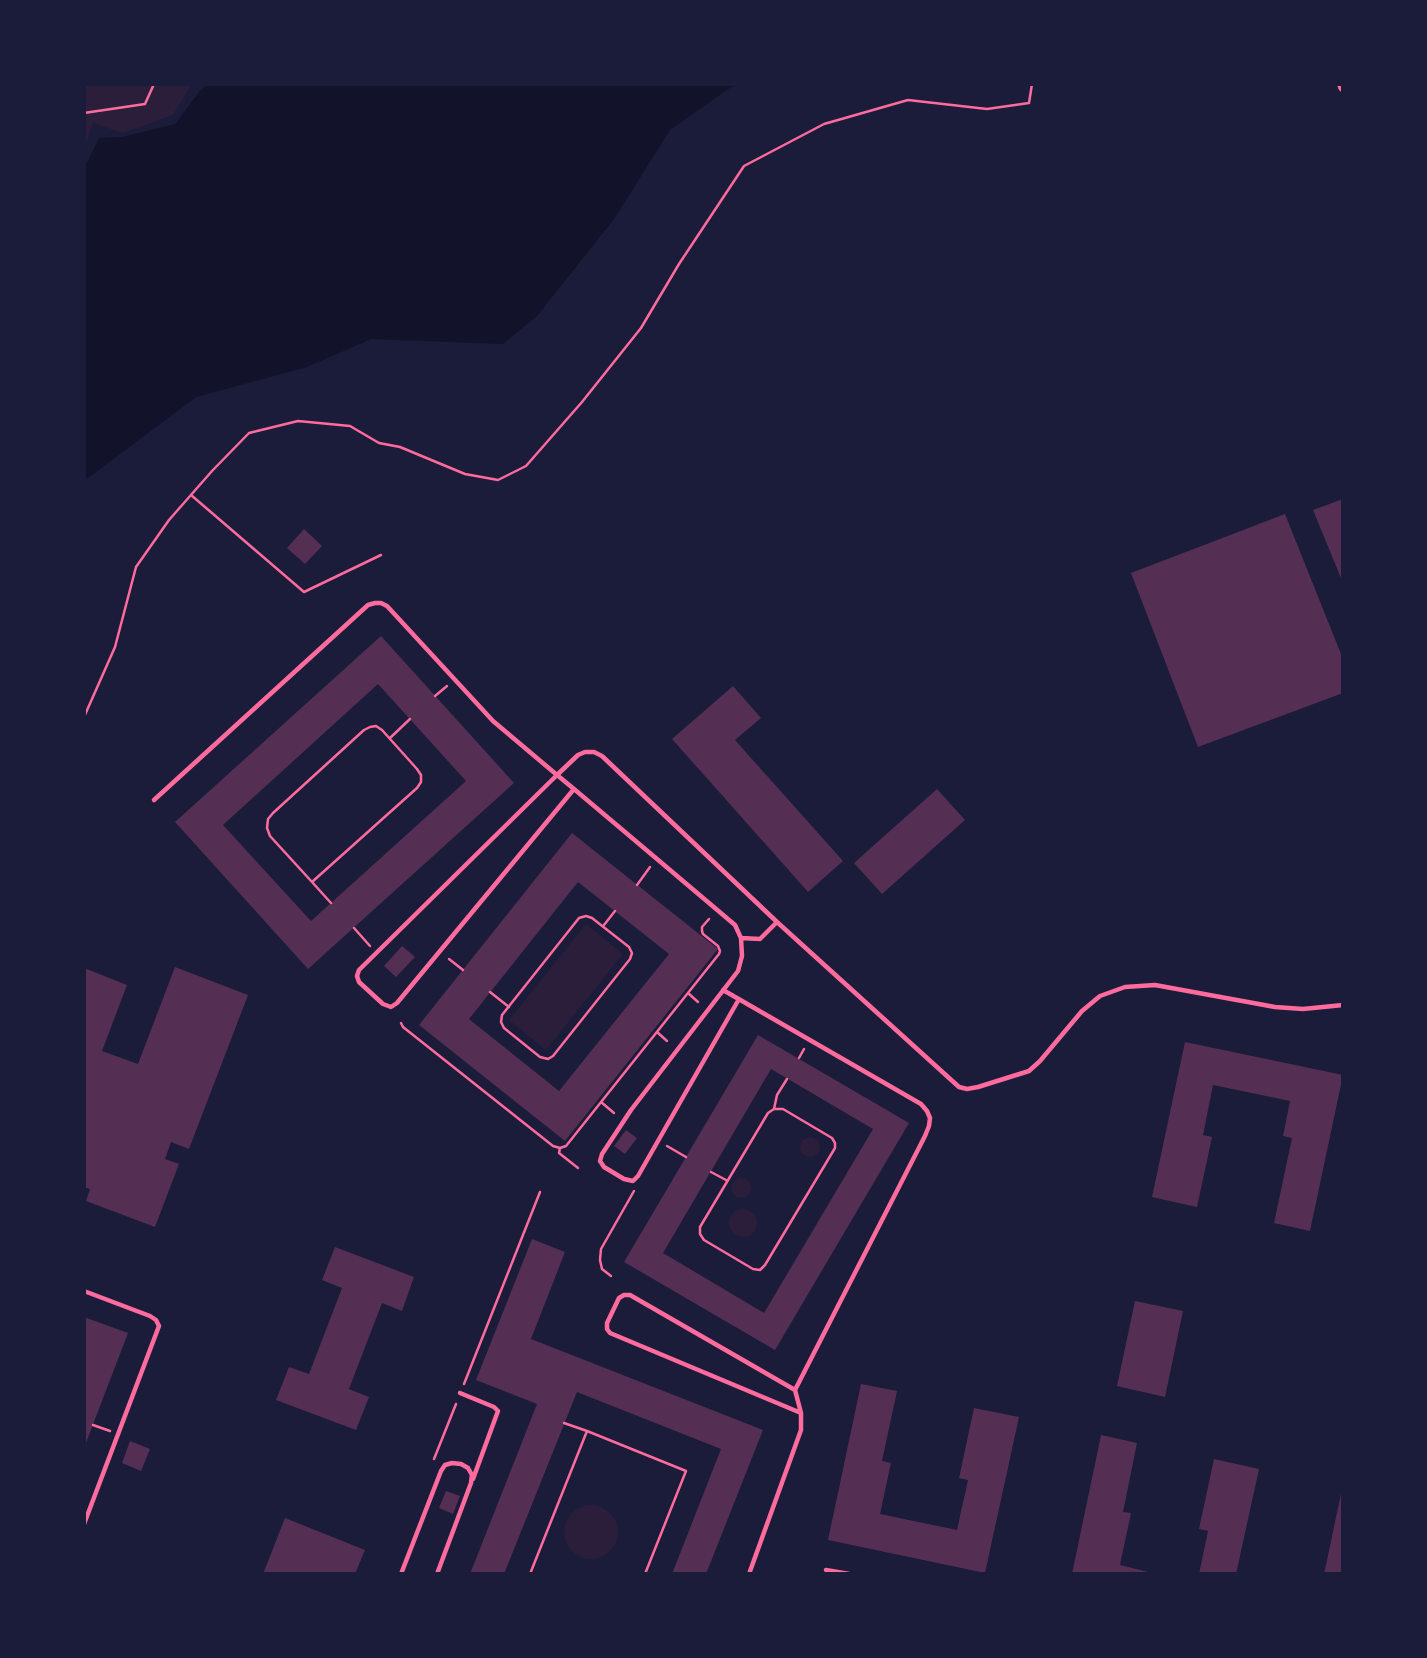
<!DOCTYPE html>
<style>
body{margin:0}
#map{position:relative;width:1427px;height:1658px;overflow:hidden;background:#1b1b3a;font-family:Spectral,serif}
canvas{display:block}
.frame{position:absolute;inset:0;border:86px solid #1b1b3a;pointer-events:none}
</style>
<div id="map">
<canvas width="1427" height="1658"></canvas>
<div class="frame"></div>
</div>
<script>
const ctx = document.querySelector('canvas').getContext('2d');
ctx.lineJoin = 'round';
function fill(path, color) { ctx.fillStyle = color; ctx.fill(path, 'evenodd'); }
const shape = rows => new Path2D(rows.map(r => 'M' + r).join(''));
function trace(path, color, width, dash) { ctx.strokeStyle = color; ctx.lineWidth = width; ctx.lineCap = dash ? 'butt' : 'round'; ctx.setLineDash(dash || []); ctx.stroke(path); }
const green = shape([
 [84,84,194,84,189,89,173,115,123,133,93,123,84,149],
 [586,924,623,954,546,1050,509,1020],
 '800 1147a10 10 0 1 1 20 0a10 10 0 1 1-20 0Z',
 '731 1188a10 10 0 1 1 20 0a10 10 0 1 1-20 0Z',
 '729 1223a14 14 0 1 1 28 0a14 14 0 1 1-28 0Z',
 '564 1532a27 27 0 1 1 54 0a27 27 0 1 1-54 0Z'
]);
const water = shape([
 [208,84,744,84,731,87,670,130,614,219,537,316,503,344,371,339,307,367,196,397,84,481,84,169,99,138,122,137,175,124,200,91]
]);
const building = shape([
 [1343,499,1343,583,1313,510],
 [1285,514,1343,659,1343,693,1198,747,1131,573],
 [304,529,322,546,305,564,287,548],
 [381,636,514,783,308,969,175,822],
 [378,684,466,781,311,921,223,825],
 [733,686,761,718,735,740,843,861,808,892,672,739],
 [937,789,965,820,882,894,854,863],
 [572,833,718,949,565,1141,419,1025],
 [578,882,669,954,559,1091,469,1019],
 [402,946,415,957,396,977,384,966],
 [175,967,248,995,189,1149,171,1142,165,1159,179,1164,155,1227,86,1201,90,1189,84,1187,84,968,127,985,102,1051,138,1064],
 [758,1035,909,1123,775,1350,624,1262],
 [771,1069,873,1129,764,1313,663,1253],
 [1185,1042,1343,1075,1310,1231,1274,1223,1292,1138,1283,1136,1290,1101,1213,1085,1203,1135,1212,1137,1197,1207,1152,1197],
 [626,1130,637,1138,625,1154,614,1146],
 [532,1239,565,1252,531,1339,763,1430,706,1574,672,1574,721,1449,577,1392,504,1574,470,1574,537,1404,476,1380],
 [335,1247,414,1277,402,1311,382,1303,349,1389,369,1397,356,1430,276,1400,289,1367,309,1374,342,1288,322,1280],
 [1135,1301,1183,1311,1165,1397,1117,1386],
 [84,1317,128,1333,84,1448],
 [861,1384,897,1391,882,1461,891,1463,880,1514,957,1530,968,1480,959,1478,974,1408,1019,1417,985,1573,828,1540],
 [1101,1435,1137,1443,1123,1512,1131,1513,1120,1565,1156,1574,1072,1574],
 [130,1441,150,1449,141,1471,122,1463],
 [1214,1459,1259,1469,1236,1574,1199,1574,1208,1531,1199,1529],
 [1342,1489,1343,1574,1324,1574],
 [446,1491,460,1496,453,1514,439,1508],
 [285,1518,365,1550,355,1574,263,1574]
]);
const path = shape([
 [84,113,145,104,154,84],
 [191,495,304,592,381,555],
 [435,696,447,686],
 [84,717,115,647,136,567,169,520,212,471,249,433,298,421,350,426,379,443,400,447,465,474,498,480,526,466,582,402,641,328,679,264,744,166,824,124,908,100,987,109,1029,103,1032,84],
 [390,738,410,719],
 [312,882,417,788,421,782,421,775,417,769,382,730,376,726,370,727,364,730,273,813,268,819,267,828,270,836,312,882,331,903],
 [637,885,650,867],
 [586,916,592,918,629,947,632,953,630,959,553,1056,548,1059,540,1057,504,1028,501,1022,502,1015,579,918,586,916],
 [604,925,615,911],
 [354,928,370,946],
 [449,959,463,970],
 [490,992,509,1007],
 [688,993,698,1002],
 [401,1023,403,1027,553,1146,560,1148,566,1146,719,954,720,951,718,946,703,934,702,931,702,927,709,919],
 [657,1032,667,1041],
 [799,1058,804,1049],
 [601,1102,614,1113],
 [774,1109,783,1109,832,1138,835,1143,835,1148,765,1265,760,1270,753,1269,704,1240,700,1234,700,1227,768,1113,774,1109],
 [774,1109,777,1095,787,1079],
 [667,1146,686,1157],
 [560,1148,559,1153,578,1168],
 [711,1172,726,1180],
 [611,1276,602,1269,600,1260,601,1249,634,1191],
 [464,1384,540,1192],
 [564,1423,587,1431],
 [93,1425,110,1431],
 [434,1459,456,1404],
 [530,1574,587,1431,686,1471,645,1574]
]);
const service = shape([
 [574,789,397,1003,391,1007,383,1004,359,982,357,976,359,970,557,775,574,789,657,859,735,925,741,938,742,956,738,971,631,1110,602,1154,600,1161,604,1167,624,1179,633,1181,638,1176,739,999],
 [154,800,368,605,375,603,381,603,387,606,493,721,557,775,578,755,585,752,594,752,602,756,777,922,959,1087,967,1089,978,1087,1029,1071,1040,1061,1082,1011,1100,996,1125,987,1155,985,1275,1007,1303,1009,1343,1005],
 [741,938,760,939,777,922],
 [723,990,921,1104,927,1111,930,1118,929,1126,925,1136,795,1390,801,1413,801,1430,749,1574],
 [84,1291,150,1316,156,1320,159,1326,84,1524],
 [795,1390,630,1295,624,1295,619,1298,607,1323,607,1329,610,1333,801,1413],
 [460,1393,494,1407,498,1411,473,1479],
 [826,1570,849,1574],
 [401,1574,441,1471,445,1465,452,1463,461,1464,468,1468,472,1475,471,1483,437,1574]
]);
const tertiary = shape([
 [1342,84,1343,87]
]);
fill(green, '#2a1e3b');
fill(water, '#12122b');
fill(building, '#542f53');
trace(path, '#ff6b9d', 2.5);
trace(service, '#ff6b9d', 4.5);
trace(tertiary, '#ff6b9d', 10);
</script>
